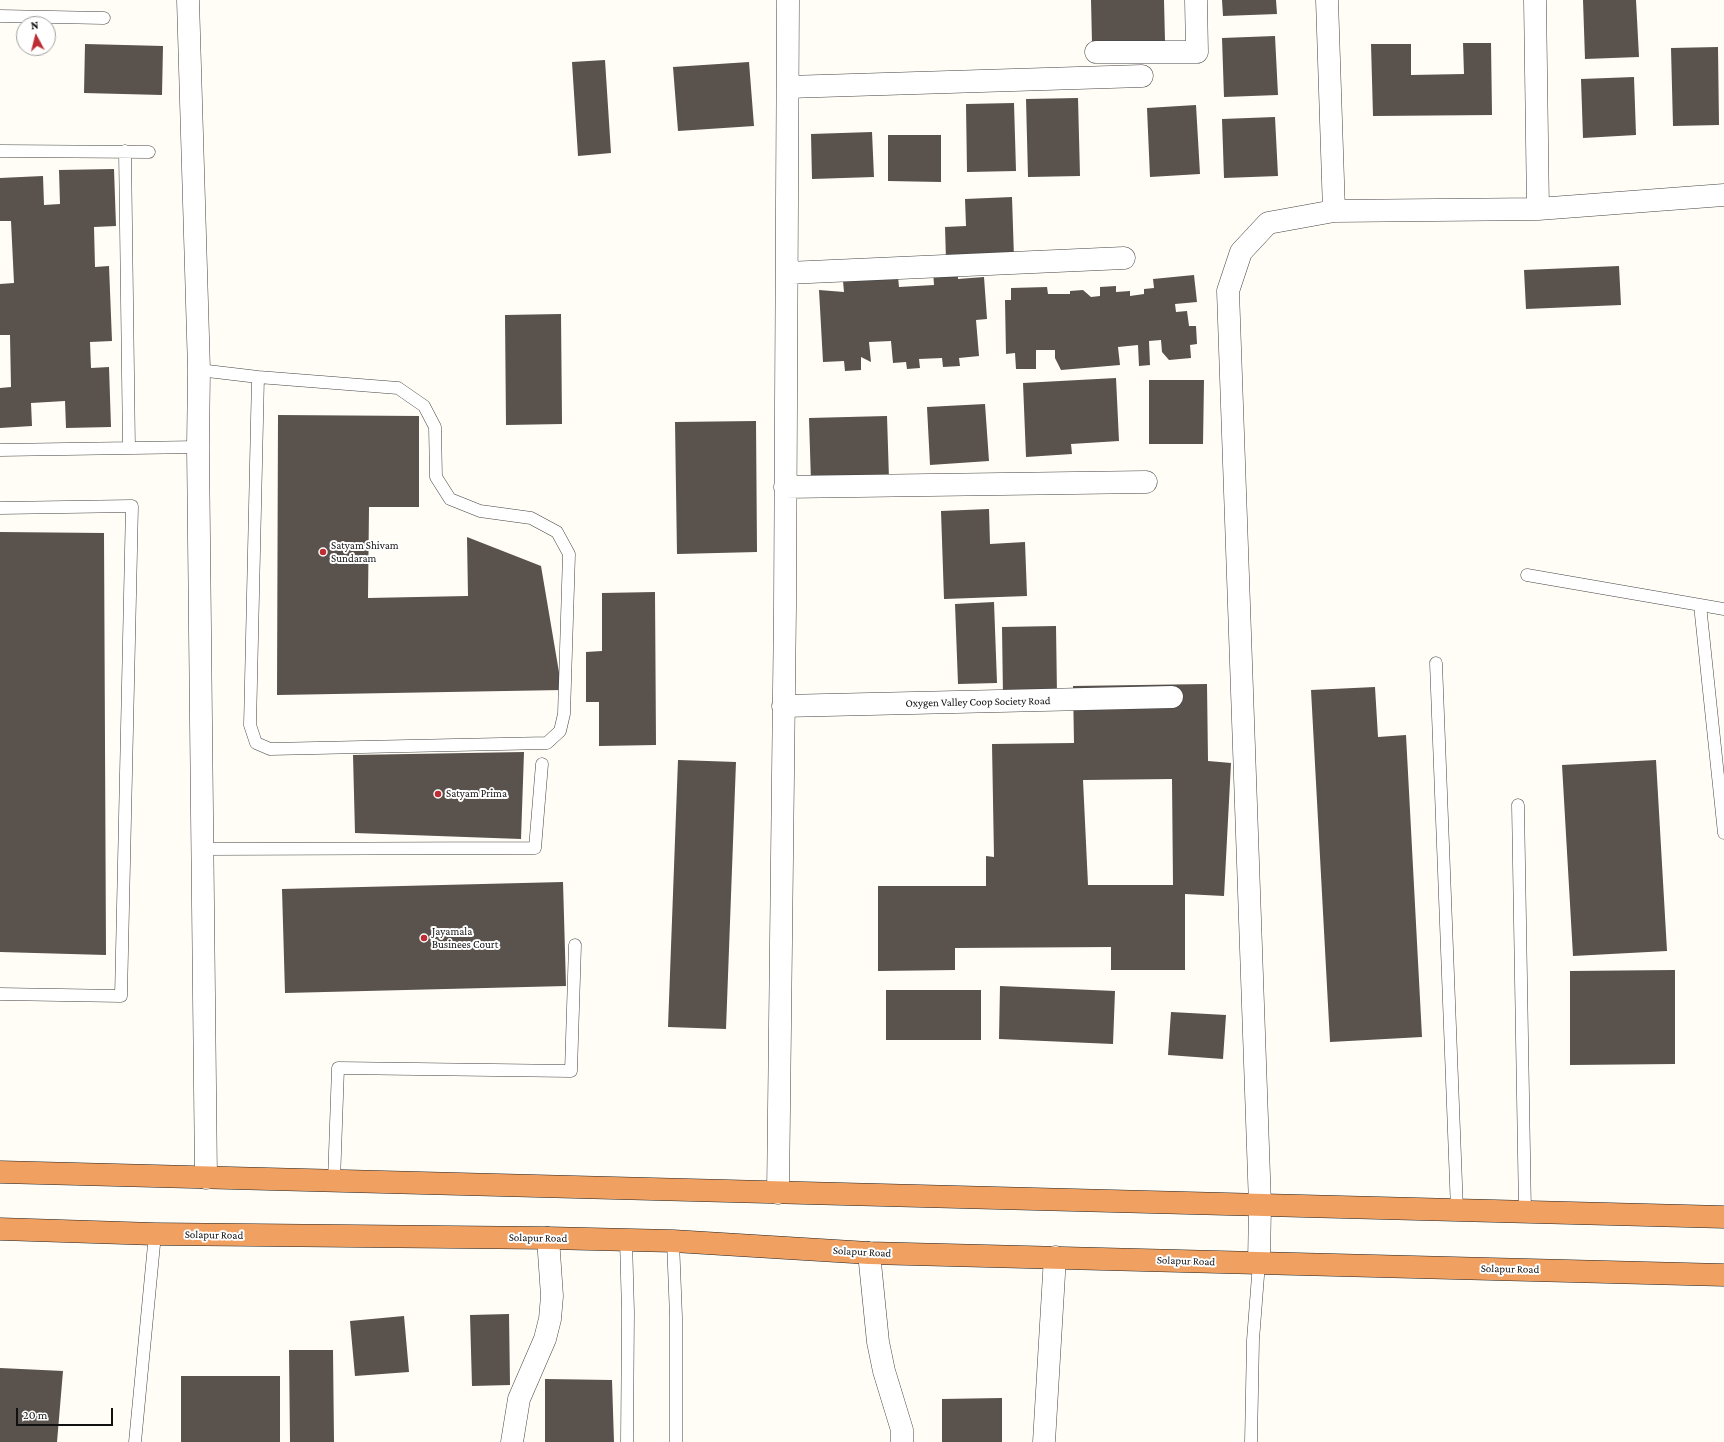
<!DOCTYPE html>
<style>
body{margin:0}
#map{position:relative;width:1724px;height:1442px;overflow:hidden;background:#fffdf5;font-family:"Crimson Pro",serif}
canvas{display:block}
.north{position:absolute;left:16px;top:16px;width:40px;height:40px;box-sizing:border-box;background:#fff;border:1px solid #a0a0a0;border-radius:50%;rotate:353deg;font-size:11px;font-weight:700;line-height:16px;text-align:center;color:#111}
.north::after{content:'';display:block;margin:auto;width:14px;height:18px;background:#be2c34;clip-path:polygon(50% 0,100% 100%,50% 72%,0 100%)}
.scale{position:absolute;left:16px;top:1408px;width:97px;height:18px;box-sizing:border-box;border:2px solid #111;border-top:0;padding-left:5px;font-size:12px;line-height:14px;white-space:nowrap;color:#111;-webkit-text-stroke:3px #fff;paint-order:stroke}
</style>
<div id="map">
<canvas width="1724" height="1442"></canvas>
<div class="north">N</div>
<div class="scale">20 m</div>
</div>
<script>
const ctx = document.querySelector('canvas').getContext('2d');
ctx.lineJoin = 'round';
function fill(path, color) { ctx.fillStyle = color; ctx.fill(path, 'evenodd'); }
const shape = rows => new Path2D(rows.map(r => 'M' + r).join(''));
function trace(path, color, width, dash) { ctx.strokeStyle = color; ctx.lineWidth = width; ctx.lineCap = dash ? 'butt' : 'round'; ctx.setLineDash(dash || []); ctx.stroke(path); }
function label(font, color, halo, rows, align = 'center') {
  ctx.font = font + ' "Crimson Pro",serif'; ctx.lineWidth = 4; ctx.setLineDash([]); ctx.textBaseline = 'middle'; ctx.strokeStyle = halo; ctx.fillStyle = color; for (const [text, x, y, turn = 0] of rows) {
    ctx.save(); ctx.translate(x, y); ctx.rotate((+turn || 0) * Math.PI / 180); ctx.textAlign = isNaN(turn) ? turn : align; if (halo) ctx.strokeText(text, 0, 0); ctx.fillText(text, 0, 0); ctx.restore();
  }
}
const building = shape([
 [1091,0,1164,0,1165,41,1092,43],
 [1222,0,1276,0,1277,14,1223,16],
 [1583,0,1636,0,1639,57,1585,59],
 [1275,36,1278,95,1224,97,1222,38],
 [1463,43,1491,43,1492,115,1373,116,1371,44,1411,44,1411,75,1464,74],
 [85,44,163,46,162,95,84,93],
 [1718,47,1719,125,1673,126,1671,48],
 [605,60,611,153,578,156,572,62],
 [749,62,754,126,678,131,673,67],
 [1634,77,1636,135,1583,138,1581,79],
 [1078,98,1080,176,1028,177,1026,99],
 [1014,103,1016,171,967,172,966,104],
 [1196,105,1200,174,1150,177,1147,108],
 [1275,117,1278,176,1224,178,1222,119],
 [872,132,874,177,812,179,811,134],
 [888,135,941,135,941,182,888,181],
 [114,169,116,226,94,227,95,267,109,266,112,341,90,342,91,368,109,367,111,427,66,428,65,401,31,403,32,426,0,428,0,388,11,387,10,335,0,335,0,284,14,283,11,221,0,221,0,178,43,176,44,205,60,204,59,170],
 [1012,197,1014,258,946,260,945,227,966,226,965,199],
 [1619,266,1621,305,1526,309,1524,270],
 [958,269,958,279,984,277,987,319,976,320,979,356,959,358,960,366,943,367,942,358,919,359,920,368,907,369,906,362,893,363,891,341,869,342,871,362,861,357,861,370,845,371,844,361,823,362,819,290,844,292,843,281,898,277,899,287,934,285,933,271],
 [1194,275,1197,302,1175,304,1176,312,1187,311,1189,326,1196,326,1197,344,1190,345,1191,358,1169,360,1162,352,1161,340,1149,341,1150,365,1139,366,1138,345,1118,347,1120,365,1061,370,1055,358,1055,350,1036,350,1036,369,1016,369,1015,353,1006,354,1005,300,1011,300,1011,288,1047,287,1048,294,1070,294,1070,291,1083,290,1091,297,1100,296,1100,287,1116,286,1116,292,1130,291,1130,296,1144,294,1144,289,1154,288,1153,279],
 [561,314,562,424,506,425,505,315],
 [1116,378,1119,441,1071,444,1072,454,1026,457,1023,383],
 [1149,380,1204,380,1203,444,1149,444],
 [985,404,989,461,930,465,927,407],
 [278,415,419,416,419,507,369,507,368,598,468,596,467,537,541,566,562,690,277,695],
 [887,416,889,479,811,482,809,418],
 [756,421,757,552,677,554,675,422],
 [989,509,990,544,1025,542,1027,596,944,599,941,511],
 [0,532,104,533,106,955,0,952],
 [655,592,656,745,599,746,599,702,586,702,586,652,602,651,602,593],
 [994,602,997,683,958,684,955,604],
 [1056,626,1057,696,1003,697,1002,627],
 [1207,684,1208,761,1231,763,1224,896,1185,894,1185,970,1111,970,1111,947,955,948,955,970,878,971,878,886,986,886,986,856,994,857,992,744,1074,743,1073,686],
 [1172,779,1173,885,1088,885,1083,780],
 [1375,687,1378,737,1406,735,1422,1037,1330,1042,1311,690],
 [524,752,521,839,355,833,353,755],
 [678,760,736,762,726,1029,668,1027],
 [1656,760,1667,951,1573,956,1562,765],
 [563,882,566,986,285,993,282,889],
 [1675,970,1675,1064,1570,1065,1570,971],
 [1000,986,1115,991,1113,1044,999,1039],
 [886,990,981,990,981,1040,886,1040],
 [1171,1012,1226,1015,1223,1059,1168,1055],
 [509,1314,510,1385,472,1386,470,1315],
 [404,1316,409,1372,355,1376,350,1321],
 [289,1350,333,1350,334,1442,290,1442],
 [0,1368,63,1371,57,1442,0,1442],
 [181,1376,280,1376,280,1442,181,1442],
 [545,1379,612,1380,614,1442,545,1442],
 [1002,1398,1002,1442,942,1442,942,1399]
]);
const lane = shape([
 [0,16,104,18],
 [0,151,149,152],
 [125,151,129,448],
 [199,370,258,377,398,388,424,406,435,427,436,477,450,499,480,511,531,518,557,532,569,554,564,714,560,731,547,743,270,749,256,743,250,725,258,377],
 [0,450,198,447],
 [0,508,132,506,121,996,0,994],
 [1527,575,1724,609],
 [1700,605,1724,833],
 [1436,663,1457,1210],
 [1518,805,1525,1212],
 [202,849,535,848,542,764],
 [334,1181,338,1068,571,1071,575,945],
 [626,1240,628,1312,627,1442],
 [673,1241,676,1317,676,1442],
 [135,1442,155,1234],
 [1251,1442,1253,1340,1259,1263]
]);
const street = shape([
 [188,0,199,370,198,447,206,1178],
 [1327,0,1334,211],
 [1535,0,1538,209],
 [1096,52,1197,52,1196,0],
 [788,87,1142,76],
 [787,273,1124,258],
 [785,487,1146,482],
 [783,706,1172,697],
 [778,1193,785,607,788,0],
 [869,1253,878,1342,884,1371,902,1430,902,1442],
 [1259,1263,1260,1205,1228,291,1241,252,1268,223,1334,211,1538,209,1724,195],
 [512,1442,519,1399,545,1339,550,1319,552,1296,548,1238],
 [1044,1442,1055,1257]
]);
const highway = shape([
 [0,1172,1724,1217],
 [0,1229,155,1234,548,1238,673,1241,869,1253,1724,1275]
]);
const markers = [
 [323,552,4,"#be2c34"],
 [438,794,4,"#be2c34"],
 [424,938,4,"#be2c34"]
];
const poiNames = [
 ["Satyam Shivam",331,546],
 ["Sundaram",331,559],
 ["Satyam Prima",446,794],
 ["Jayamala",432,932],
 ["Businees Court",432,945]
];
const streetNames = [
 ["Oxygen Valley Coop Society Road",978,702,-1],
 ["Solapur Road",214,1235,1],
 ["Solapur Road",538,1238,1],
 ["Solapur Road",862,1252,3],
 ["Solapur Road",1186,1261,2],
 ["Solapur Road",1510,1269,1]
];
fill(building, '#59524d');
trace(lane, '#444', 13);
trace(street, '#444', 23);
trace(highway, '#222', 23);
trace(lane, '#fff', 12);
trace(street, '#fff', 22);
trace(highway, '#f0a162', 22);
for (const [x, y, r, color] of markers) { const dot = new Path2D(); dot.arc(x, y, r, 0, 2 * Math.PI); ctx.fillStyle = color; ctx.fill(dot); trace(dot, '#fff', 1.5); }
label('11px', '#111', '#fff', poiNames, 'left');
label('11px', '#111', '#fff', streetNames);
</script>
